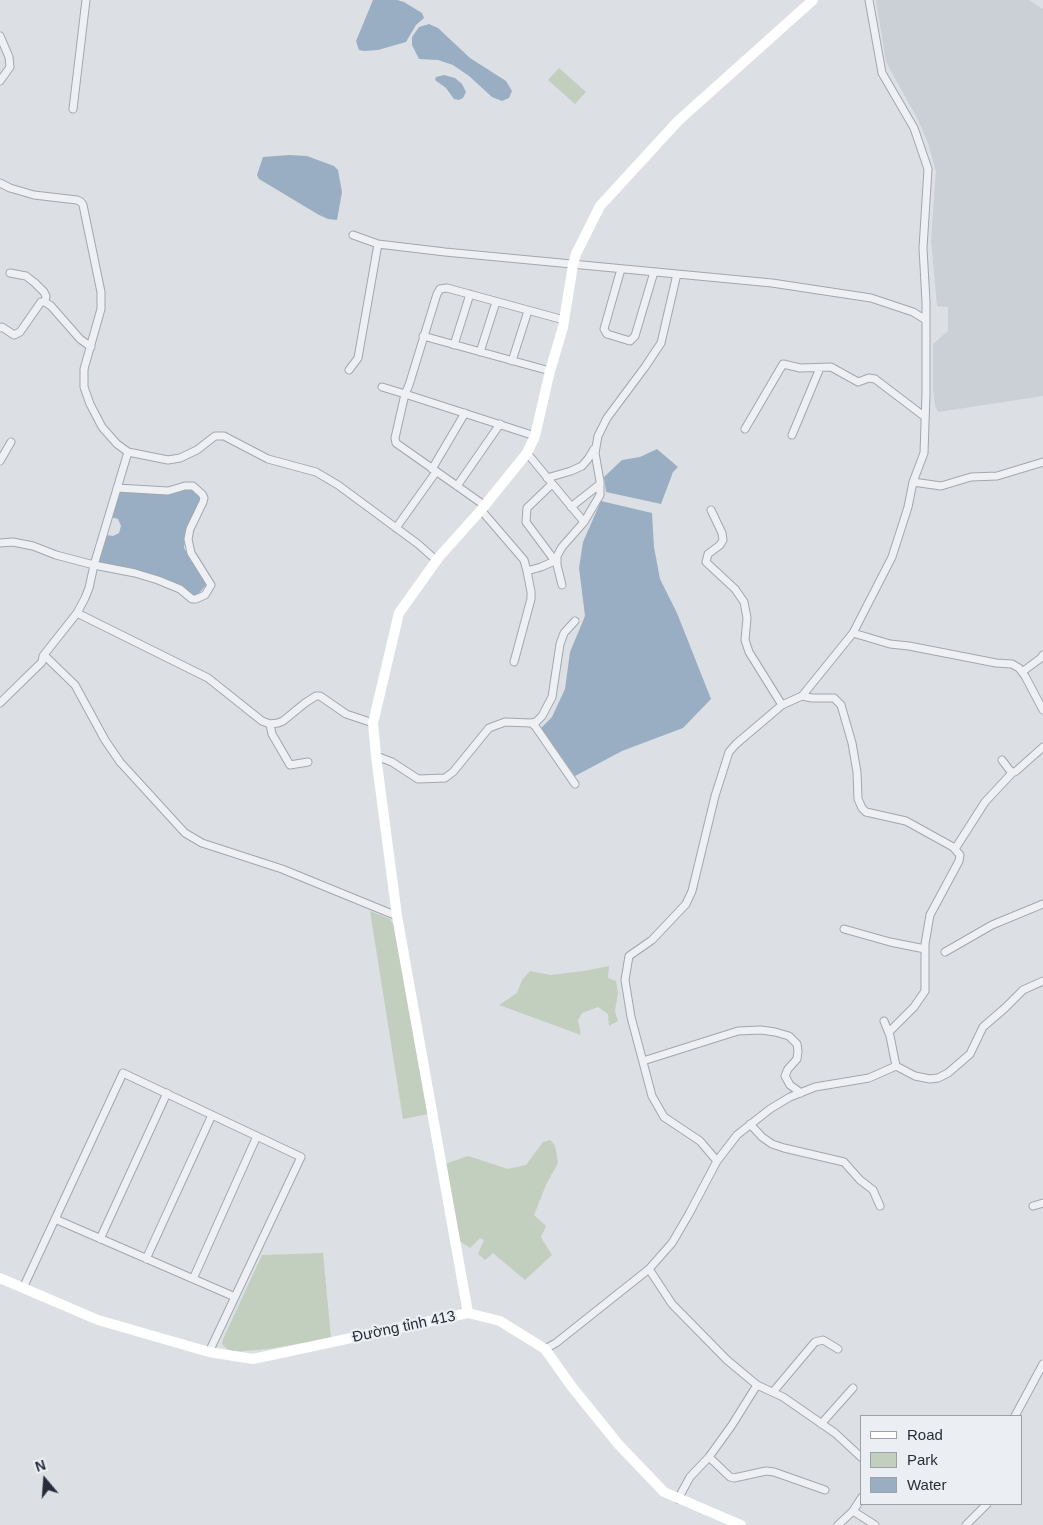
<!DOCTYPE html>
<meta charset="utf-8">
<style>
body{margin:0}
#map{position:relative;width:1043px;height:1525px;overflow:hidden;background:#dce0e5;font-family:Helvetica,sans-serif}
canvas{display:block}
.legend{position:absolute;left:860px;top:1415px;width:162px;height:90px;box-sizing:border-box;background:#ebeff3;border:1px solid #9da2a9;margin:0;padding:6px 9px;list-style:none;font-size:15px;color:#272e3a}
.legend li{display:flex;align-items:center;gap:10px;height:25px}
.legend b{width:25px;border:1px solid #9da2a9}
.north{position:absolute;left:20px;top:1455px;width:50px;height:50px;-webkit-text-stroke:4px #ebeff3;paint-order:stroke;rotate:342deg;font-size:14px;font-weight:700;line-height:20px;text-align:center;color:#272e3a}
.north::after{content:'';display:block;margin:auto;width:18px;height:22px;background:#272e3a;clip-path:polygon(50% 0,100% 100%,50% 72%,0 100%)}
</style>
<div id="map">
<canvas width="1043" height="1525"></canvas>
<ul class="legend">
<li><b style="height:6px;background:#fff"></b>Road</li>
<li><b style="height:14px;background:#c2cebe"></b>Park</li>
<li><b style="height:14px;background:#99aec3"></b>Water</li>
</ul>
<div class="north">N</div>
</div>
<script>
const ctx = document.querySelector('canvas').getContext('2d');
ctx.lineJoin = 'round';
function fill(path, color) { ctx.fillStyle = color; ctx.fill(path, 'evenodd'); }
const shape = rows => new Path2D(rows.map(r => 'M' + r).join(''));
function trace(path, color, width, dash) { ctx.strokeStyle = color; ctx.lineWidth = width; ctx.lineCap = dash ? 'butt' : 'round'; ctx.setLineDash(dash || []); ctx.stroke(path); }
function label(font, color, halo, rows, align = 'center') {
  ctx.font = font + ' Helvetica,sans-serif'; ctx.lineWidth = 4.5; ctx.setLineDash([]); ctx.textBaseline = 'middle'; ctx.strokeStyle = halo; ctx.fillStyle = color; for (const [text, x, y, turn = 0] of rows) {
    ctx.save(); ctx.translate(x, y); ctx.rotate((+turn || 0) * Math.PI / 180); ctx.textAlign = isNaN(turn) ? turn : align; if (halo) ctx.strokeText(text, 0, 0); ctx.fillText(text, 0, 0); ctx.restore();
  }
}
const built = shape([
 [876,0,1029,0,1043,9,1043,396,938,412,935,406,933,388,933,344,948,331,948,307,937,306,933,261,931,240,936,171,928,143,917,118,886,62]
]);
const green = shape([
 [559,68,586,92,575,104,548,80],
 [370,911,390,919,394,925,428,1114,403,1119],
 [609,966,608,978,616,981,618,993,615,1011,618,1021,609,1026,608,1014,598,1007,582,1013,578,1020,581,1035,499,1005,517,993,522,980,530,971,550,975,584,971],
 [550,1140,555,1145,558,1163,546,1185,534,1215,546,1226,541,1237,552,1255,525,1280,493,1253,485,1260,478,1254,484,1240,480,1238,470,1248,458,1240,445,1164,468,1156,508,1169,526,1165,543,1142],
 [323,1253,331,1338,268,1349,233,1352,227,1349,222,1344,223,1339,262,1255]
]);
const water = shape([
 [373,0,397,0,404,2,422,13,424,18,416,25,406,42,378,50,364,51,359,50,356,41],
 [429,24,438,28,470,58,506,81,512,91,509,98,502,101,492,97,469,76,453,65,438,60,419,59,412,45,412,37,419,27],
 [444,75,455,78,462,84,466,92,463,98,459,100,454,99,446,88,435,80,436,77],
 [289,155,307,156,334,166,338,170,342,192,337,220,328,219,319,215,259,179,257,175,263,157],
 [657,449,678,467,673,472,661,504,606,492,604,477,622,460,640,457],
 [190,488,201,499,186,530,184,548,206,585,195,598,181,588,96,562,105,535,113,536,119,533,121,526,118,519,110,517,119,490],
 [601,501,652,513,654,547,660,579,677,613,711,699,683,728,622,751,575,776,541,728,552,717,565,689,570,652,585,616,579,568,583,542]
]);
const street = shape([
 [0,36,9,57,10,67,0,81],
 [73,109,86,0],
 [0,183,10,188,34,195,77,200,81,202,83,205,101,292,101,309,84,369,84,387,90,404,102,427,117,444,128,452,168,460,180,458,197,450,215,436,224,436,268,459,316,472,338,485,418,544,436,560],
 [353,235,378,244,445,252,772,283,871,298,913,312,926,320],
 [621,269,604,329,607,334,630,341,635,336,654,272],
 [10,273,26,276,35,283,44,292,46,296,45,302],
 [0,328,2,327,14,335,20,332,41,302,45,302,51,306,80,339,91,347],
 [423,336,550,371],
 [454,345,470,294],
 [480,352,496,302],
 [512,361,528,311],
 [349,370,358,358,378,244],
 [382,387,405,394,395,438,396,443,484,505],
 [745,429,783,364,800,368,831,367,858,382,869,378,875,379,925,417],
 [792,435,820,368],
 [535,436,405,394,409,385,437,294,440,289,447,288,564,320],
 [527,453,584,522],
 [0,461,11,442],
 [432,469,465,413],
 [547,478,571,471,582,466,588,459,594,449],
 [913,482,941,486,971,477,997,476,1043,462],
 [552,484,527,508,526,522,555,561],
 [457,486,500,424],
 [571,507,600,484],
 [481,510,524,560,527,571,531,592,531,599,514,662],
 [711,510,722,533,723,540,720,545,708,554,706,562,735,589,744,602,747,618,745,640,749,652,782,705],
 [396,528,436,472],
 [0,543,13,542,33,546,56,555,94,565,135,573,158,580,180,589,192,599,196,599,205,595,211,585,191,553,188,539,190,529,203,502,204,498,202,494,193,486,185,486,168,491,117,488],
 [527,571,541,567,557,560],
 [562,585,557,565,557,556,562,547,584,522,600,495,600,481,595,453,598,436,607,418,645,367,661,343,677,274],
 [77,613,208,678,262,721,270,724,278,723,283,721,305,703,316,696,320,696,346,714,373,723],
 [853,633,890,644,909,646,996,663,1012,664,1019,668,1025,676,1043,710],
 [44,655,75,685,105,740,120,762,185,833,202,843,282,869,397,916],
 [1022,672,1041,658,1043,655],
 [802,696,812,698,834,698,841,705,852,743,857,772,858,799,862,808,866,812,906,821,953,847,960,855,959,861,930,915,925,944,925,991,914,1007,889,1032],
 [0,703,42,662,43,656,77,613,85,598,89,588,94,565,128,452],
 [531,723,536,722,542,716,552,697,560,644,564,633,575,621],
 [270,724,272,734,290,765,308,762],
 [376,756,392,762,418,779,445,778,453,772,489,728,505,722,531,723,535,726,575,784],
 [1002,760,1011,772,1015,772,1043,747],
 [955,849,985,802,1013,772],
 [844,929,890,942,925,949],
 [945,952,992,925,1043,904],
 [884,1021,890,1036,896,1066],
 [643,1061,738,1031,761,1030,775,1032,789,1036,797,1044,798,1051,797,1059,788,1069,785,1076,790,1085,801,1093],
 [750,1124,762,1137,772,1144,784,1148,844,1162,860,1180,873,1190,880,1206],
 [717,1161,737,1135,770,1109,790,1097,815,1087,869,1078,896,1066,915,1076,930,1079,938,1078,948,1073,970,1054,983,1027,1005,1008,1023,990,1043,981],
 [1033,1206,1043,1203],
 [55,1219,235,1297],
 [100,1239,167,1093],
 [146,1259,212,1115],
 [649,1269,672,1304,727,1360,757,1385,732,1425,709,1457,690,1477,678,1499],
 [193,1279,257,1136],
 [23,1288,123,1073,301,1157,209,1352],
 [545,1349,556,1343,649,1269,672,1243,689,1214,717,1161,700,1141,664,1117,652,1096,631,1017,625,980,629,956,652,940,686,904,692,891,715,796,729,752,736,744,782,705,802,696,853,633,892,557,908,507,913,482,924,453,926,394,926,302,923,248,928,169,914,128,882,73,869,0],
 [757,1385,783,1397,835,1433,862,1458],
 [773,1392,815,1342,823,1340,838,1349],
 [1015,1416,1043,1364],
 [821,1424,853,1388],
 [709,1457,730,1477,734,1478,766,1471,774,1472,825,1490],
 [853,1511,875,1525],
 [838,1525,853,1511,862,1497],
 [966,1525,987,1504]
]);
const secondary = shape([
 [0,1278,98,1320,209,1352,253,1359,468,1313,500,1321,545,1349,572,1387,619,1445,664,1492,741,1525],
 [468,1313,397,916,376,756,373,723,399,613,439,557,481,510,527,453,535,436,550,371,563,327,573,265,576,254,600,206,678,121,813,0]
]);
const streetNames = [
 ["Đường tỉnh 413",404,1327,-12]
];
fill(built, '#cbcfd6');
fill(green, '#c2cebe');
fill(water, '#99aec3');
trace(street, '#a2a7ae', 9);
trace(street, '#eff0f4', 7);
trace(secondary, '#fff', 10);
label('15px', '#272e3a', '#ebeff3', streetNames);
</script>
